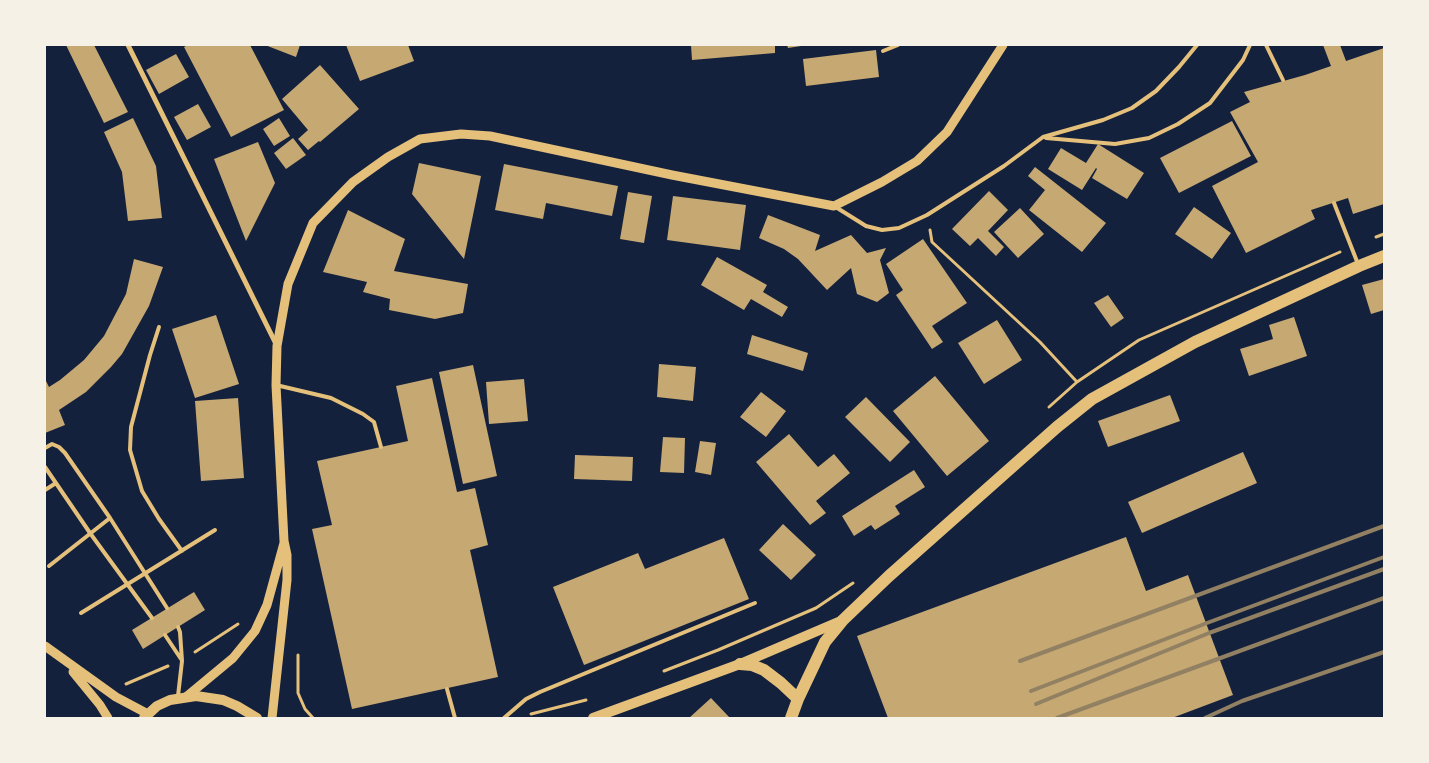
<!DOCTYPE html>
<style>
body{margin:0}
#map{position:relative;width:1429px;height:763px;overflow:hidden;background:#14213d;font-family:Roboto,sans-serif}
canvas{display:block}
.frame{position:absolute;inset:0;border:46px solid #f6f1e7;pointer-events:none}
</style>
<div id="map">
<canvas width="1429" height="763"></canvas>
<div class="frame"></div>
</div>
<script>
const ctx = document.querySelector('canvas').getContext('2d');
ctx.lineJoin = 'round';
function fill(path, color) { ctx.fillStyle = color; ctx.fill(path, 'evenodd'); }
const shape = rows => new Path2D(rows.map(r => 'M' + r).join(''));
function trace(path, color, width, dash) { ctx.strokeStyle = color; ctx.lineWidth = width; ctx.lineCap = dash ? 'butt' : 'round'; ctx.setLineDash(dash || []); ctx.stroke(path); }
const building = shape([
 [66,45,94,45,128,112,104,123],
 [188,45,250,45,284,110,231,137,184,47],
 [265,45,300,45,296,57],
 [346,45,408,45,414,61,360,81],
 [691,45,775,45,775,53,692,60],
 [787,45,801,45,801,46,788,48],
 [1323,45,1340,45,1346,61,1384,48,1384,204,1353,214,1348,198,1311,210,1315,219,1246,253,1212,186,1258,162,1230,112,1250,102,1244,92,1305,75,1331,66],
 [876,50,879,77,806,86,803,59],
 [176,54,189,77,159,94,146,70],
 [320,65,359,109,320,142,319,141,308,150,298,139,308,130,282,99],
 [198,104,211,127,187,140,174,117],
 [133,118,156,166,162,218,128,221,122,172,104,132],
 [279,118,290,136,274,146,263,129],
 [1232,121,1251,156,1179,193,1160,158],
 [293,138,306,155,286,169,274,153],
 [258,142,275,183,246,241,214,159],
 [1098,144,1144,173,1127,199,1092,178,1097,169,1096,168,1082,190,1048,169,1061,148,1086,163],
 [419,163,481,176,464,259,412,194],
 [504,164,618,186,612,216,546,203,543,219,495,210],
 [1035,167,1106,223,1082,252,1029,210,1045,190,1028,176],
 [989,191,1008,210,988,231,1004,247,996,256,978,238,970,246,952,229],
 [628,192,652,196,644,243,620,239],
 [673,196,746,205,740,250,667,240],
 [1194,207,1231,233,1212,259,1175,234],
 [1020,208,1044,234,1018,258,994,232],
 [348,210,405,239,394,271,468,284,463,313,435,319,389,310,390,299,363,292,367,282,323,272],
 [768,215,820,235,815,251,851,235,867,253,886,248,880,260,889,293,877,302,857,294,851,268,827,290,798,259,784,249,759,238],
 [923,239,967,303,932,326,943,342,932,349,896,295,903,290,886,264],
 [717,257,767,285,763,292,788,307,782,317,751,299,744,310,701,285],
 [134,259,163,267,149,306,122,354,111,367,86,392,59,410,65,425,45,433,45,379,49,387,60,380,84,360,104,336,126,294],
 [1384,279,1384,310,1371,314,1362,285],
 [1108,295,1124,318,1111,327,1094,303],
 [216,315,239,384,195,398,172,329],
 [1294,317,1307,356,1249,376,1240,349,1273,339,1269,325],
 [997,320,1022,360,984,384,958,343],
 [752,335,808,353,803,371,747,354],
 [659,364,696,367,693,401,657,397],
 [473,365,497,476,463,484,439,372],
 [935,376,989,441,947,476,893,411],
 [432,378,457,492,475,488,488,545,470,550,498,677,352,709,312,529,332,525,317,461,408,441,396,386],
 [524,379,528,421,489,424,486,382],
 [761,392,786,411,766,437,740,417],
 [1170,395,1180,421,1108,447,1098,421],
 [866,397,910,442,890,462,845,417],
 [238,398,244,478,201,481,195,401],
 [789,434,818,467,834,454,850,473,816,501,826,513,810,525,756,462],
 [663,437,685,438,684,473,660,472],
 [700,441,716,443,711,475,695,472],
 [1243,452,1257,483,1142,533,1128,502],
 [575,455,633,457,632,481,574,479],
 [914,470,925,487,895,506,900,514,875,530,871,525,854,536,842,516],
 [783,524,816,555,791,580,759,550],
 [1126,537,1146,591,1188,575,1233,695,1172,718,888,718,857,636],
 [724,538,749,599,584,665,553,587,638,553,645,569],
 [194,592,205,610,143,649,132,630],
 [711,698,730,718,689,718]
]);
const path = shape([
 [930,230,932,242,1040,342,1077,382],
 [1376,237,1384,234],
 [1049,407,1077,382,1139,340,1340,252],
 [195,652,238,624],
 [298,655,298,693,305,709,313,718],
 [664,671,718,650,816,608,853,583],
 [126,684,168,666],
 [531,714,586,700]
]);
const service = shape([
 [1266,45,1283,80],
 [883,51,898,45],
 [1046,138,1115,144,1149,138,1178,124,1210,103,1243,60,1250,45],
 [1334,203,1358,264],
 [834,206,866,226,882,230,899,228,927,215,1004,166,1043,137,1103,120,1132,108,1156,91,1179,67,1197,45],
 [159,327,150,355,131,427,130,450,142,491,159,519,182,551],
 [276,385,331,398,363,414,374,422,381,447],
 [45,448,52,444,59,447,65,453,110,518,167,608],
 [45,467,90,533,152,618],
 [45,490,56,483],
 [49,566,110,518],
 [81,613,215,530],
 [178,627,180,632,182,661,178,696],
 [165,635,181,659],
 [447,689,455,718],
 [504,718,526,699,540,692,755,603]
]);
const minor = shape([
 [128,45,276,344]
]);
const tertiary = shape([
 [45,646,116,697,148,714],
 [73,672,100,705,108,718],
 [186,697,233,658,255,631,267,605,284,543],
 [272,718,287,580,287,555,284,541,276,385,277,346,288,284,313,223,353,182,388,157,420,139,461,134,490,136,672,175,834,206,882,182,917,161,947,132,1003,45]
]);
const secondary = shape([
 [144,718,157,706,170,700,196,696,223,700,237,706,257,718],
 [593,718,740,664,843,620]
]);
const primary = shape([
 [740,664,752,665,764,670,781,683,798,699],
 [791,718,798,699,825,642,843,620,889,576,1057,427,1092,399,1195,342,1359,266,1384,256]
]);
const rail = shape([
 [1020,661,1384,526],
 [1031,691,1207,623,1384,557],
 [1036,704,1209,633,1384,569],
 [1057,718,1384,598],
 [1205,718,1242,701,1384,652]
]);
fill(building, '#c6a872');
trace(path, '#e5c07b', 3);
trace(service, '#e5c07b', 4);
trace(minor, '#e5c07b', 5);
trace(tertiary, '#e5c07b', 9);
trace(secondary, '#e5c07b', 10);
trace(primary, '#e5c07b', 12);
trace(rail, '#918062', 4);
</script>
